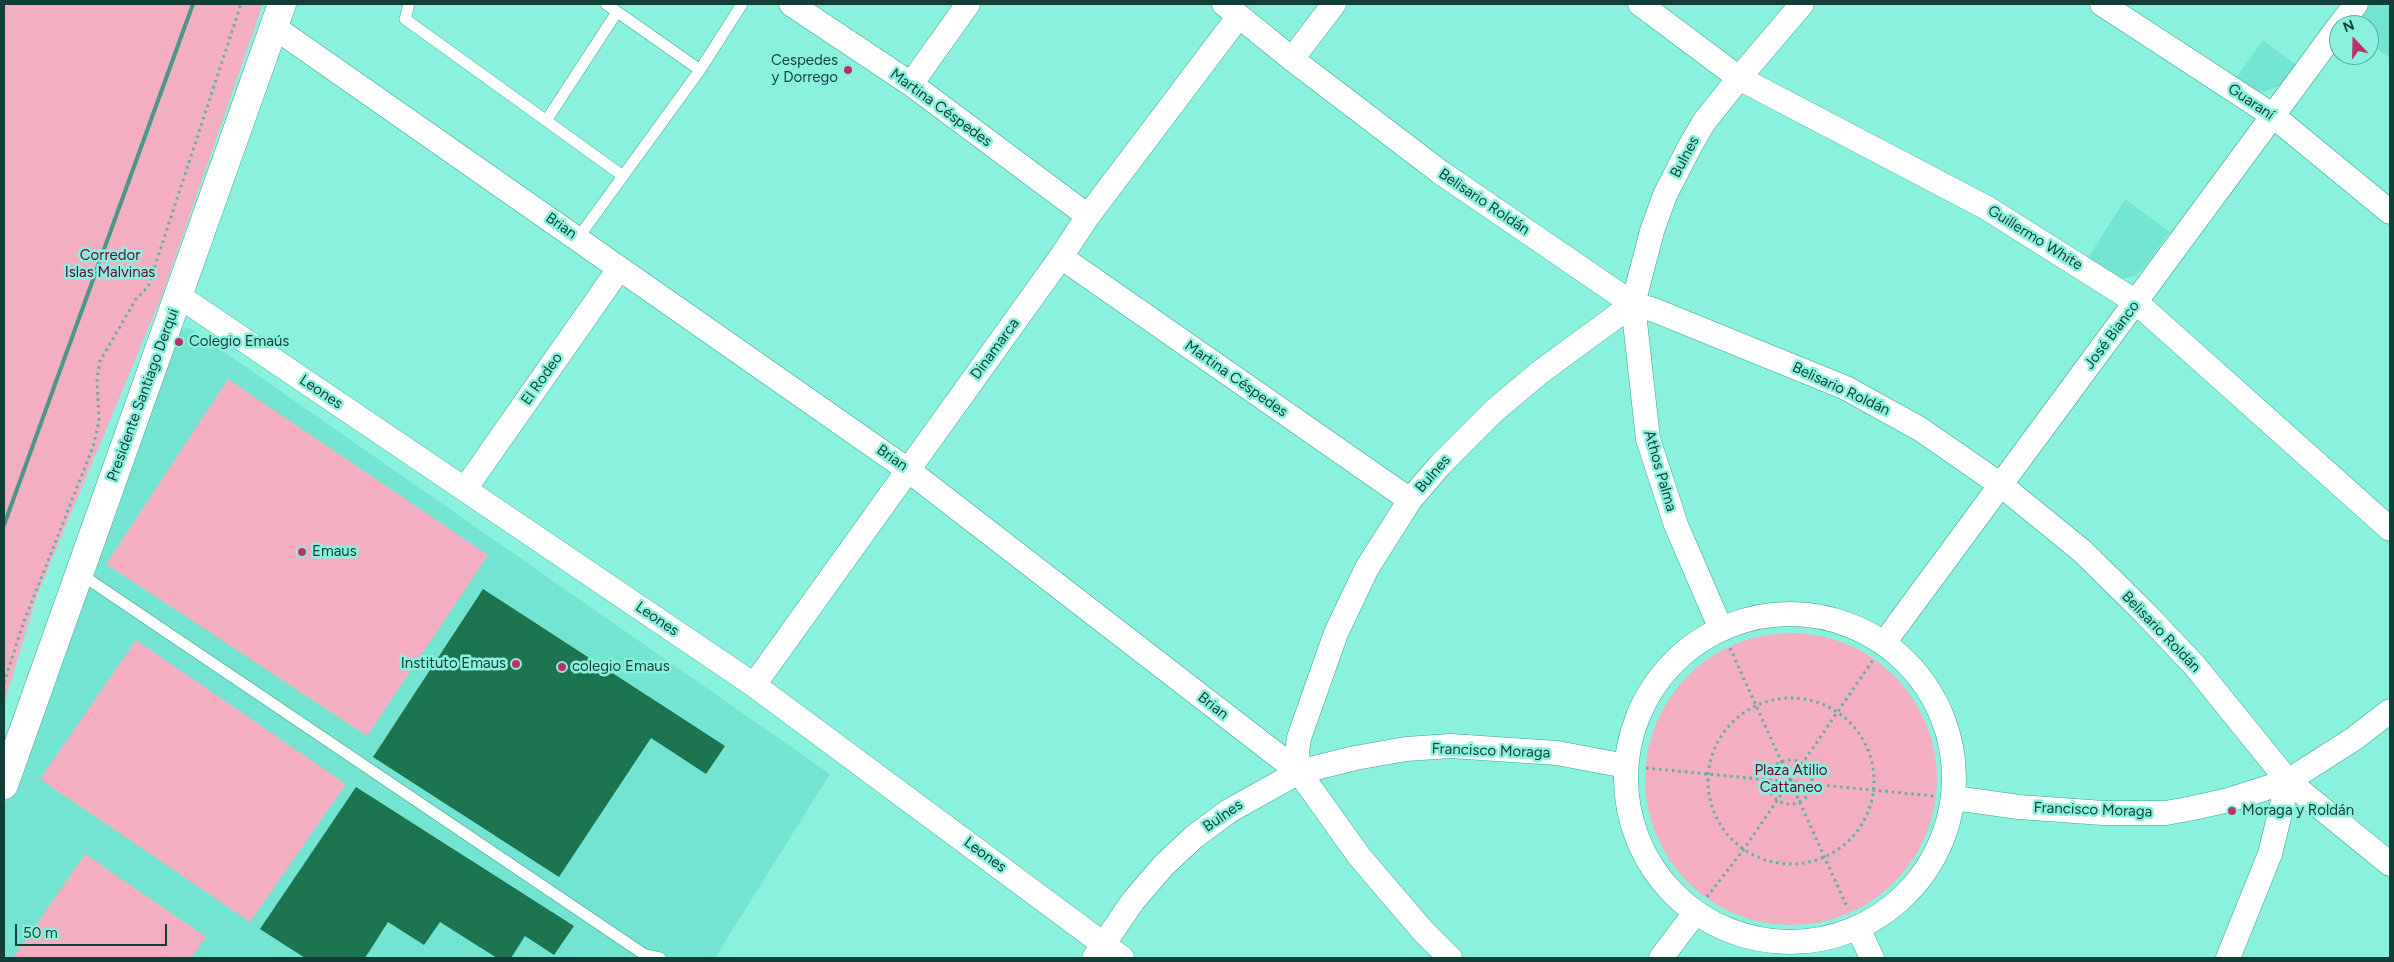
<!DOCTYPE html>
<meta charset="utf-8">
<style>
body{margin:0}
#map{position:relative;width:2394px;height:962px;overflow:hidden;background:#8bf1df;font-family:Figtree,sans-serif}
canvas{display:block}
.frame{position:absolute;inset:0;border:5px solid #113e37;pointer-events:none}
.north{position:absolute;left:2329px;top:15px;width:50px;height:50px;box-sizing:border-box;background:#8bf1df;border:1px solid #5aa99c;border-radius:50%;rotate:339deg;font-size:14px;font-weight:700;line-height:20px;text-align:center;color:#113e37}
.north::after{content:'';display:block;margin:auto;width:18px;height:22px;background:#bc3068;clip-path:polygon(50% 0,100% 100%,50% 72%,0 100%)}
.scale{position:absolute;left:15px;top:924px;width:152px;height:22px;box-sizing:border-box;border:2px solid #113e37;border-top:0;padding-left:6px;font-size:15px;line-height:18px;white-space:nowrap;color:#113e37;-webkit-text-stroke:4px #8bf1df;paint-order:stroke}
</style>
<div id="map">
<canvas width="2394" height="962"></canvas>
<div class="frame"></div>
<div class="north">N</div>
<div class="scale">50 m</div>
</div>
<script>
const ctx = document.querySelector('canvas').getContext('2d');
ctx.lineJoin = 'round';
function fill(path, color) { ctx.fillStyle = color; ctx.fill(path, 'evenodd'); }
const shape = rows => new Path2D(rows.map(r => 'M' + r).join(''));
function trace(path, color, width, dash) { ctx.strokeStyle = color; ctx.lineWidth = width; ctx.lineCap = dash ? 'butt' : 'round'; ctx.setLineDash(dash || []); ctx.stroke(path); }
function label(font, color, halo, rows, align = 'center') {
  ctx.font = font + ' Figtree,sans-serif'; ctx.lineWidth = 5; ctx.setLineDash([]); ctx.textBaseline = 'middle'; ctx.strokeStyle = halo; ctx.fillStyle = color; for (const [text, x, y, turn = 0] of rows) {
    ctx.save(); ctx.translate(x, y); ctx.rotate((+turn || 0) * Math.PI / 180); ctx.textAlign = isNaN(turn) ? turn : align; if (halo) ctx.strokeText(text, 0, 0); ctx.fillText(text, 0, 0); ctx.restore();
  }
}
const built = shape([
 [2369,4,2390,4,2390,58,2369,43,2369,25,2354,25],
 [2263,40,2296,65,2280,86,2264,92,2255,91,2236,78],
 [2125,199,2170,232,2141,271,2134,276,2121,279,2087,260],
 [190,328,830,774,715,958,4,958,4,807,171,331]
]);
const green = shape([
 [4,4,263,4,161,298,37,595,4,704],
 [228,379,488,555,367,736,106,564],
 '1645 779a146 146 0 1 1 292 0a146 146 0 1 1-292 0Z',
 [136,640,346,784,250,922,40,779],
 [85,854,206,937,191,958,13,958]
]);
const building = shape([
 [483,589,725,746,706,774,651,738,559,877,373,757],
 [356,787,574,926,554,955,525,936,511,958,497,958,440,922,424,945,388,922,365,958,305,958,260,929]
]);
const path = shape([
 [1730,648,1848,909],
 [4,683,23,624,93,447,99,421,97,378,100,361,136,299,148,287,241,4],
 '1708 781a83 83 0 1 1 166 0a83 83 0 1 1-166 0Z',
 '1768 782a22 22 0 1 1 44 0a22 22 0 1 1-44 0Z',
 [1646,768,1934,796],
 [1707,897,1744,849,1873,660]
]);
const service = shape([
 [409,4,405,19,623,176],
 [606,4,700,70],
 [546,121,617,12],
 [578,238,700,70,742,4],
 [79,573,645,955,660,958]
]);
const minor = shape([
 [791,4,911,84,1088,216],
 [1224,4,1292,59,1440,172,1633,304,1654,310,1846,388,1920,429,2001,485,2082,551,2144,612,2195,666,2288,781,2390,864],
 [1640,4,1739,78,1987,208,2136,302,2390,529],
 [2102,4,2272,115,2390,212],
 [2340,25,2356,4],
 [274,27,908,470,1299,772,1359,856,1423,931,1450,958],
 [1292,59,1334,4],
 [911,84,968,4],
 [1061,257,1410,500],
 [179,296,754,685,1122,958],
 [465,489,619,269],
 '1626 778a164 164 0 1 1 328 0a164 164 0 1 1-328 0Z',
 [1721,629,1676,525,1648,439,1633,304,1652,231,1665,195,1689,148,1704,122,1739,78,1802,4],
 [1884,643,2339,26],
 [754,685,1061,257,1088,216,1239,16],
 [1299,772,1297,752,1299,738,1336,633,1367,568,1410,500,1440,465,1495,410,1539,373,1633,304],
 [1954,798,2019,807,2103,813,2166,813,2193,808,2229,800,2288,781,2355,738,2390,711],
 [1858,928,1872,958],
 [1094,958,1133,901,1164,865,1194,837,1229,811,1299,772,1355,758,1406,749,1451,746,1557,753,1626,766],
 [1661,958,1695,913],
 [2228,958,2270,854,2288,781]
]);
const tertiary = shape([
 [4,785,282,4]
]);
const rail = shape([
 [4,525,193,4]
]);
const markers = [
 [848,70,5,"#bc3068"],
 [179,342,5,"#bc3068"],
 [302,552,5,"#bc3068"],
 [516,664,5,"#bc3068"],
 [562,667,5,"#bc3068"],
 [2232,811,5,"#bc3068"]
];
const poiNames = [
 ["Cespedes",838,61,"right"],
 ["y Dorrego",838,78,"right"],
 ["Colegio Emaús",189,342],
 ["Emaus",312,552],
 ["Instituto Emaus",506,664,"right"],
 ["colegio Emaus",572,667],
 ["Moraga y Roldán",2242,811]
];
const streetNames = [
 ["Guaraní",2251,102,34],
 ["Martina Céspedes",941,108,36],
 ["Bulnes",1685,157,-62],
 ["Belisario Roldán",1484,202,34],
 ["Brian",561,226,35],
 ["Guillermo White",2035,238,32],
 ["José Bianco",2112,335,-53],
 ["Dinamarca",995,349,-54],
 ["El Rodeo",542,379,-55],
 ["Martina Céspedes",1236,379,35],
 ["Belisario Roldán",1841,389,25],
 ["Leones",321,392,34],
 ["Presidente Santiago Derqui",143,395,-70],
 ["Brian",892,458,35],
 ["Athos Palma",1660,471,74],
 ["Bulnes",1433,474,-49],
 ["Leones",657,619,34],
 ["Belisario Roldán",2161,632,46],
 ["Brian",1213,706,38],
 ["Francisco Moraga",1491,751,2],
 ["Francisco Moraga",2093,810,2],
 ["Bulnes",1223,816,-35],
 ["Leones",985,855,36]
];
const parkNames = [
 ["Corredor",110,256],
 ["Islas Malvinas",110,273],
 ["Plaza Atilio",1791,771],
 ["Cattaneo",1791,788]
];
fill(built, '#73e4d2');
fill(green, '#f3afc1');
fill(building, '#1c7450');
trace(service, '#38a493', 12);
trace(minor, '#38a493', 25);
trace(tertiary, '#38a493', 29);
trace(path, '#5eb0a2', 3, [2.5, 4]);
trace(service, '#fff', 11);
trace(minor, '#fff', 24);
trace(tertiary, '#fff', 28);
trace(rail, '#4d9589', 4);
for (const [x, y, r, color] of markers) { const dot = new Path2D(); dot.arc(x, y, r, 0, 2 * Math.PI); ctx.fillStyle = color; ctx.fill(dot); trace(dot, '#8bf1df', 2); }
label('15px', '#113e37', '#8bf1df', poiNames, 'left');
label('15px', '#113e37', '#8bf1df', streetNames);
label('15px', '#6d0034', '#8bf1df', parkNames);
</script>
